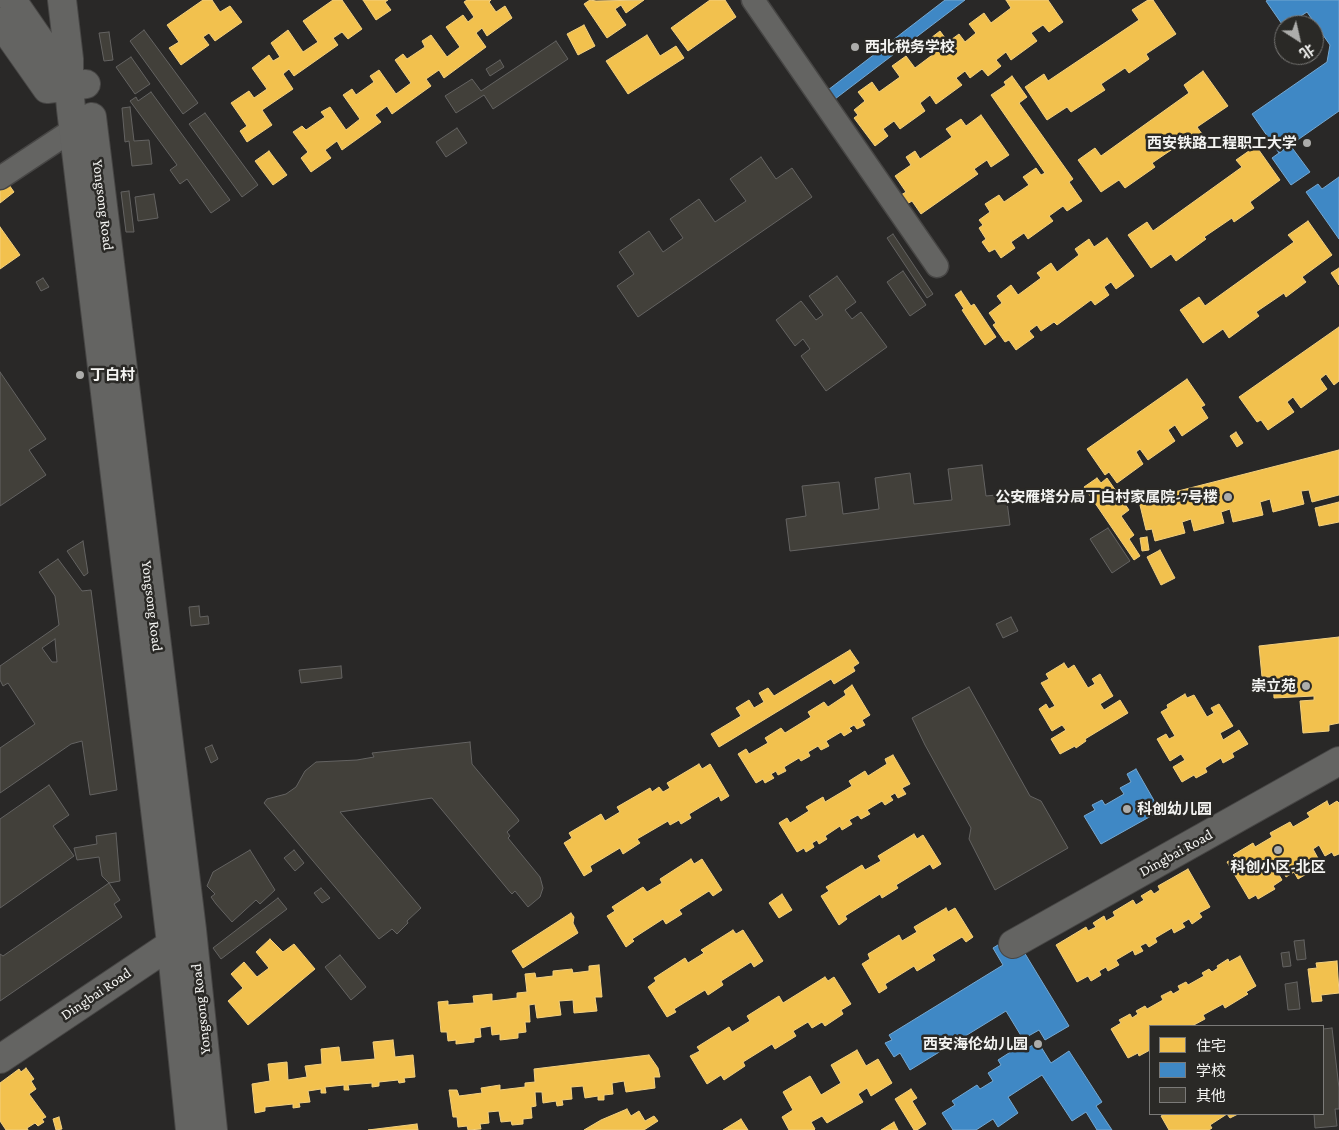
<!DOCTYPE html>
<meta charset="utf-8">
<style>
body{margin:0}
#map{position:relative;width:1339px;height:1130px;overflow:hidden;background:#292827;font-family:"Crimson Pro","Noto Sans SC",serif}
canvas{display:block}
.legend{position:absolute;left:1149px;top:1025px;width:175px;height:90px;box-sizing:border-box;background:#2a2926;border:1px solid #7b7a78;margin:0;padding:6px 9px;list-style:none;font-size:15px;color:#f4f4f2}
.legend li{display:flex;align-items:center;gap:10px;height:25px}
.legend b{width:25px;border:1px solid #7b7a78}
.north{position:absolute;left:1274px;top:15px;width:50px;height:50px;box-sizing:border-box;background:#2a2926;border:1px solid #7b7a78;border-radius:50%;rotate:145deg;font-size:14px;font-weight:700;line-height:20px;text-align:center;color:#f4f4f2}
.north::after{content:'';display:block;margin:auto;width:18px;height:22px;background:#adadab;clip-path:polygon(50% 0,100% 100%,50% 72%,0 100%)}
</style>
<div id="map">
<canvas width="1339" height="1130"></canvas>
<ul class="legend">
<li><b style="height:14px;background:#f2c14e"></b>住宅</li>
<li><b style="height:14px;background:#3f88c5"></b>学校</li>
<li><b style="height:14px;background:#42403a"></b>其他</li>
</ul>
<div class="north">北</div>
</div>
<script>
const ctx = document.querySelector('canvas').getContext('2d');
ctx.lineJoin = 'round';
function fill(path, color) { ctx.fillStyle = color; ctx.fill(path, 'evenodd'); }
const shape = rows => new Path2D(rows.map(r => 'M' + r).join(''));
function trace(path, color, width, dash) { ctx.strokeStyle = color; ctx.lineWidth = width; ctx.lineCap = dash ? 'butt' : 'round'; ctx.setLineDash(dash || []); ctx.stroke(path); }
function label(font, color, halo, rows, align = 'center') {
  ctx.font = font + ' "Crimson Pro","Noto Sans SC",serif'; ctx.lineWidth = 5; ctx.setLineDash([]); ctx.textBaseline = 'middle'; ctx.strokeStyle = halo; ctx.fillStyle = color; for (const [text, x, y, turn = 0] of rows) {
    ctx.save(); ctx.translate(x, y); ctx.rotate((+turn || 0) * Math.PI / 180); ctx.textAlign = isNaN(turn) ? turn : align; if (halo) ctx.strokeText(text, 0, 0); ctx.fillText(text, 0, 0); ctx.restore();
  }
}
const homes = shape([
 [203,0,212,0,220,12,230,6,242,22,215,41,209,33,203,37,209,45,181,65,169,48,179,42,167,25,203,0],
 [333,0,342,0,362,29,348,39,342,32,333,38,338,45,294,76,289,69,283,74,293,89,262,110,272,125,247,142,240,131,247,126,231,103,249,91,254,98,267,89,252,68,269,55,273,61,280,57,271,43,288,30,303,52,318,42,303,21,333,0],
 [363,0,388,0,385,2,391,10,376,20,363,0],
 [467,0,491,0,489,2,496,12,505,6,512,18,487,36,482,28,476,33,486,47,444,78,439,70,426,79,431,86,392,114,387,106,375,115,381,122,342,150,337,141,325,150,331,158,311,172,301,158,308,152,293,132,302,126,306,130,325,117,321,112,330,107,346,130,360,119,343,95,352,89,356,95,374,82,370,76,379,70,396,94,411,83,395,60,403,54,407,59,425,47,422,41,431,35,447,57,460,47,446,27,463,15,468,22,474,17,464,2,467,0],
 [590,0,596,1,644,0,626,13,621,5,615,9,626,25,607,38,584,4,590,0],
 [710,0,725,0,736,17,688,51,671,28,710,0],
 [1006,0,1048,0,1063,22,1049,32,1043,25,1031,33,1037,41,1011,60,1006,52,996,60,1001,66,988,76,982,69,970,78,965,71,956,78,962,85,936,104,930,95,920,103,925,111,900,129,894,121,883,129,888,136,875,146,854,118,858,115,854,110,865,101,858,92,872,82,879,92,900,77,892,66,906,56,915,68,935,53,927,41,940,31,948,42,959,34,965,42,976,33,969,24,984,13,991,23,1011,8,1006,0],
 [1148,0,1153,0,1176,34,1146,54,1149,59,1129,73,1125,68,1101,84,1105,90,1071,112,1067,107,1047,120,1025,87,1044,74,1048,81,1139,20,1132,10,1148,0],
 [584,25,595,46,578,55,567,34,584,25],
 [647,35,660,56,676,46,684,58,628,94,606,61,647,35],
 [1203,71,1228,106,1197,127,1202,134,1182,148,1180,144,1152,163,1155,167,1125,188,1119,180,1101,192,1078,160,1095,148,1101,156,1189,93,1184,85,1203,71],
 [1012,76,1027,97,1019,103,1073,179,1069,182,1082,201,1067,211,1063,206,1049,216,1053,221,1028,239,1024,233,1011,242,1015,248,1001,258,995,249,989,252,982,242,986,239,979,228,983,225,979,220,990,212,985,204,999,195,1004,202,1029,185,1023,177,1036,168,1041,175,1045,173,991,95,1006,85,1004,82,1012,76],
 [981,115,1009,155,991,167,987,160,974,169,978,174,921,214,912,201,907,204,901,195,906,192,895,176,911,165,906,157,915,151,920,159,952,137,946,129,961,119,966,126,981,115],
 [1256,146,1280,180,1250,202,1254,208,1234,222,1232,218,1204,237,1206,239,1176,261,1171,254,1151,268,1128,235,1147,222,1153,231,1242,167,1236,160,1256,146],
 [269,151,287,175,273,185,255,161,269,151],
 [0,172,14,192,0,203,0,172],
 [1308,221,1332,255,1302,277,1306,282,1286,297,1284,293,1256,312,1259,316,1229,338,1223,329,1203,343,1180,310,1199,297,1205,306,1294,242,1288,235,1308,221],
 [0,227,20,255,0,269,0,227],
 [1107,238,1134,276,1116,289,1111,282,1104,287,1109,295,1095,305,1091,300,1057,325,1054,322,1041,331,1037,325,1029,331,1034,337,1016,350,1009,340,1005,342,993,325,996,323,989,313,1002,303,997,296,1011,285,1018,295,1041,278,1037,273,1051,263,1057,272,1079,255,1075,249,1089,239,1094,247,1107,238],
 [1339,268,1339,285,1331,273,1339,268],
 [961,291,971,306,974,304,996,337,985,345,962,310,964,309,955,295,961,291],
 [1339,327,1339,381,1334,385,1326,374,1320,379,1327,389,1301,408,1293,397,1287,402,1294,412,1268,430,1261,420,1257,422,1239,397,1339,327],
 [1187,379,1205,405,1201,407,1208,418,1182,436,1175,425,1168,430,1175,441,1148,460,1140,449,1136,452,1143,464,1117,483,1109,472,1105,475,1087,449,1187,379],
 [1236,432,1243,443,1237,447,1230,436,1236,432],
 [1339,450,1339,495,1312,502,1309,490,1301,491,1304,504,1273,512,1270,499,1260,502,1263,515,1233,522,1230,509,1221,512,1224,523,1194,531,1191,519,1182,522,1185,533,1155,541,1152,529,1146,530,1139,501,1339,450],
 [1097,478,1101,483,1107,478,1129,510,1121,516,1134,535,1129,539,1140,556,1134,560,1084,487,1097,478],
 [1339,502,1339,522,1319,526,1315,508,1339,502],
 [1147,537,1149,550,1142,551,1140,538,1147,537],
 [1160,550,1175,578,1161,585,1147,557,1160,550],
 [1339,637,1339,723,1329,725,1329,731,1303,733,1300,701,1314,700,1314,696,1274,698,1273,677,1262,677,1259,646,1339,637],
 [850,650,859,663,853,667,855,671,834,684,831,679,719,747,711,734,741,716,736,708,749,700,754,708,764,702,759,693,768,688,774,696,850,650],
 [1064,663,1068,669,1074,665,1088,688,1095,684,1092,679,1100,674,1113,696,1100,704,1104,710,1120,700,1128,713,1085,739,1086,741,1076,748,1075,746,1060,754,1051,739,1066,730,1062,725,1052,731,1039,709,1046,704,1049,709,1055,706,1041,683,1049,679,1046,674,1064,663],
 [852,685,870,715,862,720,865,725,857,729,854,725,849,728,852,731,844,736,841,732,826,741,829,746,821,750,818,746,808,752,810,756,801,761,799,758,784,767,786,771,778,775,776,771,771,774,774,778,765,783,763,779,756,783,738,754,746,749,749,754,768,743,765,738,781,728,785,733,811,717,808,712,824,702,828,707,846,695,844,691,852,685],
 [1185,694,1187,698,1194,695,1207,717,1214,713,1211,708,1219,704,1233,726,1220,733,1223,740,1239,730,1248,744,1232,753,1234,757,1223,763,1221,758,1205,768,1207,772,1196,778,1194,775,1182,782,1173,767,1185,760,1181,754,1170,761,1157,739,1166,734,1169,739,1175,736,1161,712,1168,708,1167,705,1185,694],
 [893,755,910,784,902,788,906,794,898,798,895,793,890,796,893,800,885,805,882,801,867,810,870,814,861,819,858,815,849,820,852,824,842,830,840,826,825,836,827,839,819,844,817,840,812,843,814,847,806,852,804,848,797,852,779,823,787,818,790,823,809,811,806,807,823,797,825,802,852,786,849,781,865,771,868,776,887,764,885,759,893,755],
 [699,764,702,769,710,764,729,796,721,801,719,796,689,814,691,818,681,824,679,820,670,825,668,821,637,839,640,843,623,854,620,848,590,866,592,871,584,876,564,843,572,838,569,833,601,814,605,821,620,812,617,807,650,788,652,792,659,787,663,792,670,788,667,783,699,764],
 [1327,801,1329,806,1337,801,1339,803,1339,854,1334,856,1332,852,1325,856,1319,845,1313,849,1319,860,1312,864,1315,869,1298,879,1294,872,1286,877,1281,867,1276,870,1282,880,1273,886,1275,889,1258,899,1256,895,1249,899,1227,862,1235,857,1233,855,1253,843,1255,847,1272,837,1270,833,1290,822,1293,827,1310,817,1307,813,1327,801],
 [914,834,917,839,923,835,941,864,933,869,930,864,896,885,898,888,882,898,880,894,845,916,847,919,839,925,821,896,829,891,826,887,862,865,865,870,881,861,878,856,914,834],
 [691,859,694,864,702,859,722,890,713,896,709,891,679,910,682,914,666,924,663,919,632,939,634,941,626,947,607,916,615,911,612,907,643,887,647,892,662,883,660,879,691,859],
 [1188,869,1210,907,1199,913,1202,917,1192,924,1189,919,1182,923,1185,927,1174,933,1172,928,1155,938,1157,942,1149,947,1146,943,1140,946,1143,951,1135,955,1133,950,1116,960,1119,965,1108,971,1106,967,1099,971,1101,975,1091,981,1088,976,1077,982,1056,945,1086,927,1088,931,1096,927,1093,923,1104,916,1106,921,1115,916,1113,912,1133,900,1136,905,1144,900,1141,896,1151,890,1154,894,1160,890,1158,886,1188,869],
 [782,894,792,910,779,918,769,903,782,894],
 [946,908,948,912,955,908,973,937,966,942,962,937,932,955,935,960,917,971,914,966,885,984,887,988,879,993,862,964,870,959,868,954,899,935,902,941,917,932,914,927,946,908],
 [571,913,574,917,573,923,578,933,523,968,512,951,571,913],
 [733,930,736,934,743,930,763,961,754,967,751,962,721,981,723,985,708,995,705,990,674,1009,676,1012,667,1017,648,987,656,981,654,978,685,958,688,963,704,953,701,950,733,930],
 [270,939,283,952,294,944,315,969,248,1025,228,1001,243,988,231,974,244,962,257,977,269,968,256,952,270,939],
 [1240,956,1256,986,1246,992,1248,994,1225,1008,1223,1004,1203,1015,1205,1019,1192,1026,1150,1026,1150,1050,1139,1056,1138,1053,1128,1058,1111,1029,1121,1023,1119,1020,1130,1014,1132,1018,1138,1014,1136,1011,1145,1006,1147,1009,1163,1000,1161,996,1171,991,1173,994,1180,990,1178,986,1186,982,1188,985,1204,976,1202,973,1209,969,1212,972,1218,968,1217,966,1228,959,1229,962,1240,956],
 [1337,961,1339,993,1321,995,1322,1001,1312,1002,1308,969,1317,968,1316,963,1337,961],
 [599,965,602,997,595,997,597,1011,574,1013,573,1000,559,1001,561,1015,537,1018,535,1004,529,1005,530,1022,525,1022,526,1032,518,1033,518,1038,500,1040,500,1034,492,1035,491,1026,480,1028,481,1037,474,1038,474,1042,456,1044,456,1040,448,1041,447,1032,441,1032,438,1002,448,1001,448,1005,474,1003,473,996,492,994,492,1001,517,998,517,993,527,992,525,974,535,973,536,978,553,976,553,971,572,969,573,973,589,971,589,966,599,965],
 [825,977,828,981,834,977,851,1004,841,1010,843,1014,825,1026,822,1022,812,1028,808,1022,793,1031,796,1036,775,1049,772,1044,743,1062,745,1066,724,1080,721,1075,707,1084,690,1056,700,1051,697,1047,729,1027,732,1032,750,1021,747,1016,779,996,783,1003,825,977],
 [393,1040,395,1057,413,1055,415,1077,404,1078,405,1082,399,1083,398,1080,379,1082,379,1086,372,1087,372,1083,348,1085,349,1090,344,1090,344,1085,325,1087,326,1093,321,1093,321,1089,308,1091,310,1102,299,1103,300,1107,293,1108,293,1104,265,1107,265,1111,255,1113,252,1084,270,1081,268,1064,287,1062,288,1080,307,1077,305,1066,322,1064,321,1049,339,1047,341,1062,375,1059,373,1042,393,1040],
 [857,1050,866,1066,878,1059,892,1083,871,1096,867,1088,858,1094,863,1102,827,1123,822,1116,811,1122,815,1129,814,1130,789,1130,782,1117,793,1110,783,1092,810,1076,821,1095,841,1083,831,1065,857,1050],
 [649,1055,658,1068,660,1077,654,1077,655,1088,626,1092,624,1081,612,1083,613,1094,604,1095,604,1100,598,1100,598,1096,585,1098,583,1086,571,1087,572,1099,562,1100,563,1105,557,1106,556,1101,543,1103,542,1092,535,1092,536,1106,531,1107,532,1118,523,1119,523,1124,512,1125,511,1121,501,1122,499,1111,488,1112,489,1123,480,1124,481,1129,468,1130,467,1126,458,1127,457,1117,453,1117,449,1090,457,1090,459,1096,482,1093,481,1088,500,1085,500,1090,525,1087,525,1083,535,1082,534,1069,649,1055],
 [26,1068,34,1079,31,1081,36,1089,29,1094,46,1117,42,1119,44,1122,38,1126,35,1123,27,1128,28,1130,6,1130,0,1121,0,1083,19,1069,21,1072,26,1068],
 [911,1089,917,1098,912,1101,926,1124,917,1130,914,1130,895,1099,911,1089],
 [627,1109,631,1116,639,1111,645,1121,654,1116,658,1121,644,1130,584,1130,601,1120,627,1109],
 [1165,1114,1238,1114,1230,1118,1227,1114,1210,1125,1212,1128,1209,1130,1169,1130,1161,1116,1165,1114],
 [59,1117,62,1129,56,1130,53,1119,59,1117],
 [741,1119,748,1130,723,1130,741,1119],
 [894,1122,898,1130,881,1130,894,1122],
 [417,1124,418,1130,368,1130,417,1124]
]);
const schools = shape([
 [945,0,965,0,835,99,828,90,945,0],
 [1268,0,1339,0,1339,111,1279,153,1252,114,1327,62,1330,45,1307,12,1287,25,1284,25,1284,27,1266,1,1268,0],
 [1290,145,1310,172,1291,185,1272,158,1290,145],
 [1339,177,1339,239,1306,192,1318,184,1322,189,1339,177],
 [1136,769,1160,811,1101,844,1084,816,1095,810,1092,805,1102,800,1105,805,1124,794,1120,788,1131,782,1127,774,1136,769],
 [1006,940,1016,957,1024,952,1069,1026,1045,1040,1039,1030,1023,1039,1006,1011,910,1070,900,1053,894,1057,885,1043,892,1040,889,1035,1003,965,993,948,1006,940],
 [1038,1042,1051,1063,1069,1051,1102,1102,1096,1106,1112,1130,1097,1130,1086,1112,1072,1121,1042,1075,1008,1097,1018,1113,998,1127,993,1119,976,1130,953,1130,942,1113,955,1105,952,1101,977,1085,980,1089,993,1081,988,1073,1001,1065,998,1060,1023,1044,1026,1049,1038,1042]
]);
const building = shape([
 [144,30,198,103,183,114,130,41,144,30],
 [109,32,113,60,104,61,99,33,109,32],
 [556,41,568,59,493,109,484,95,456,113,445,96,472,79,481,91,556,41],
 [131,57,150,84,135,94,116,67,131,57],
 [500,60,504,67,490,76,486,69,500,60],
 [151,92,230,200,211,213,187,179,180,184,170,170,177,165,130,101,136,97,138,101,151,92],
 [130,107,134,141,149,140,152,164,132,166,129,141,125,142,122,108,130,107],
 [205,113,258,185,242,197,189,124,205,113],
 [457,128,467,143,446,157,436,142,457,128],
 [761,157,776,179,792,168,812,197,638,317,617,286,634,274,619,252,649,231,663,252,683,238,670,219,699,199,715,222,746,201,730,179,761,157],
 [129,191,134,232,126,232,121,192,129,191],
 [154,194,158,218,138,221,135,197,154,194],
 [893,234,933,294,927,298,887,238,893,234],
 [903,271,926,305,910,316,887,282,903,271],
 [837,276,856,302,845,310,852,319,861,312,887,347,826,391,801,356,810,349,803,339,795,346,776,320,801,301,816,320,823,315,809,296,837,276],
 [43,278,49,287,41,291,36,282,43,278],
 [0,372,46,439,29,450,46,475,0,506,0,372],
 [982,465,986,496,1006,494,1010,525,790,551,786,519,806,516,802,486,839,482,843,514,879,509,875,478,910,473,914,504,952,500,948,469,982,465],
 [1108,528,1130,561,1112,573,1090,539,1108,528],
 [83,541,88,573,84,576,67,551,83,541],
 [58,559,82,591,91,590,117,790,90,795,82,741,71,744,0,793,0,748,35,724,8,683,3,686,0,680,0,666,59,625,55,596,39,572,58,559],
 [55,639,57,662,52,662,42,648,55,639],
 [199,606,200,617,208,616,209,624,191,626,189,607,199,606],
 [1011,617,1018,631,1003,638,996,624,1011,617],
 [341,666,342,678,301,683,299,670,341,666],
 [969,687,1030,796,1041,801,1068,848,995,890,969,839,971,828,925,745,912,718,969,687],
 [470,742,472,764,518,819,519,821,507,832,510,836,508,838,540,877,543,888,540,897,528,907,515,891,512,894,510,892,432,798,340,812,421,908,407,921,408,923,397,934,392,929,379,939,264,803,267,799,286,794,296,787,305,771,316,762,357,760,374,757,372,753,470,742],
 [212,745,218,759,211,763,205,748,212,745],
 [49,785,69,815,53,826,74,856,0,908,0,819,49,785],
 [116,833,120,881,109,883,102,876,99,857,77,860,74,848,97,844,96,836,116,833],
 [250,850,275,890,260,904,256,900,232,922,216,904,211,897,215,894,207,886,213,872,250,850],
 [294,850,304,863,295,871,284,858,294,850],
 [109,883,120,900,114,904,122,917,0,1001,0,954,3,956,109,883],
 [321,888,330,898,322,903,314,893,321,888],
 [278,898,287,909,221,959,213,948,278,898],
 [1304,940,1306,959,1297,960,1294,941,1304,940],
 [1289,952,1291,966,1283,967,1281,953,1289,952],
 [340,955,366,987,351,1000,325,967,340,955],
 [1297,982,1300,1009,1288,1010,1285,984,1297,982],
 [1332,1028,1339,1088,1339,1109,1335,1109,1337,1126,1315,1128,1314,1114,1323,1114,1323,1029,1332,1028]
]);
const street = shape([
 [753,0,937,266],
 [0,178,74,129,87,127]
]);
const secondary = shape([
 [12,0,54,61,69,59],
 [62,0,69,59,69,86,71,109,171,943,190,1130],
 [0,22,47,89,86,84],
 [92,117,192,930,213,1130],
 [1013,944,1339,761],
 [0,1059,185,935]
]);
const markers = [
 [855,47,5,"#adadab"],
 [1307,143,5,"#adadab"],
 [80,375,5,"#adadab"],
 [1228,497,5,"#adadab"],
 [1306,686,5,"#adadab"],
 [1127,809,5,"#adadab"],
 [1278,850,5,"#adadab"],
 [1038,1044,5,"#adadab"]
];
const poiNames = [
 ["西北税务学校",865,47,"left"],
 ["西安铁路工程职工大学",1297,143],
 ["丁白村",90,375,"left"],
 ["公安雁塔分局丁白村家属院-7号楼",1218,497],
 ["崇立苑",1296,686],
 ["科创幼儿园",1137,809,"left"],
 ["科创小区-北区",1278,867,"center"],
 ["西安海伦幼儿园",1028,1044]
];
const streetNames = [
 ["Yongsong Road",103,205,83],
 ["Yongsong Road",152,606,83],
 ["Dingbai Road",1176,853,-29],
 ["Dingbai Road",96,994,-34],
 ["Yongsong Road",201,1009,-96]
];
fill(homes, '#f2c14e');
trace(homes, '#f3d07f', 1);
fill(schools, '#3f88c5');
trace(schools, '#75a8d2', 1);
fill(building, '#42403a');
trace(building, '#646362', 1);
trace(street, '#474645', 25);
trace(secondary, '#474645', 30);
trace(street, '#646462', 22);
trace(secondary, '#646462', 28);
for (const [x, y, r, color] of markers) { const dot = new Path2D(); dot.arc(x, y, r, 0, 2 * Math.PI); ctx.fillStyle = color; ctx.fill(dot); trace(dot, '#2a2926', 2); }
label('bold 15px', '#f4f4f2', '#2a2926', poiNames, 'right');
label('15px', '#f4f4f2', '#2a2926', streetNames);
</script>
